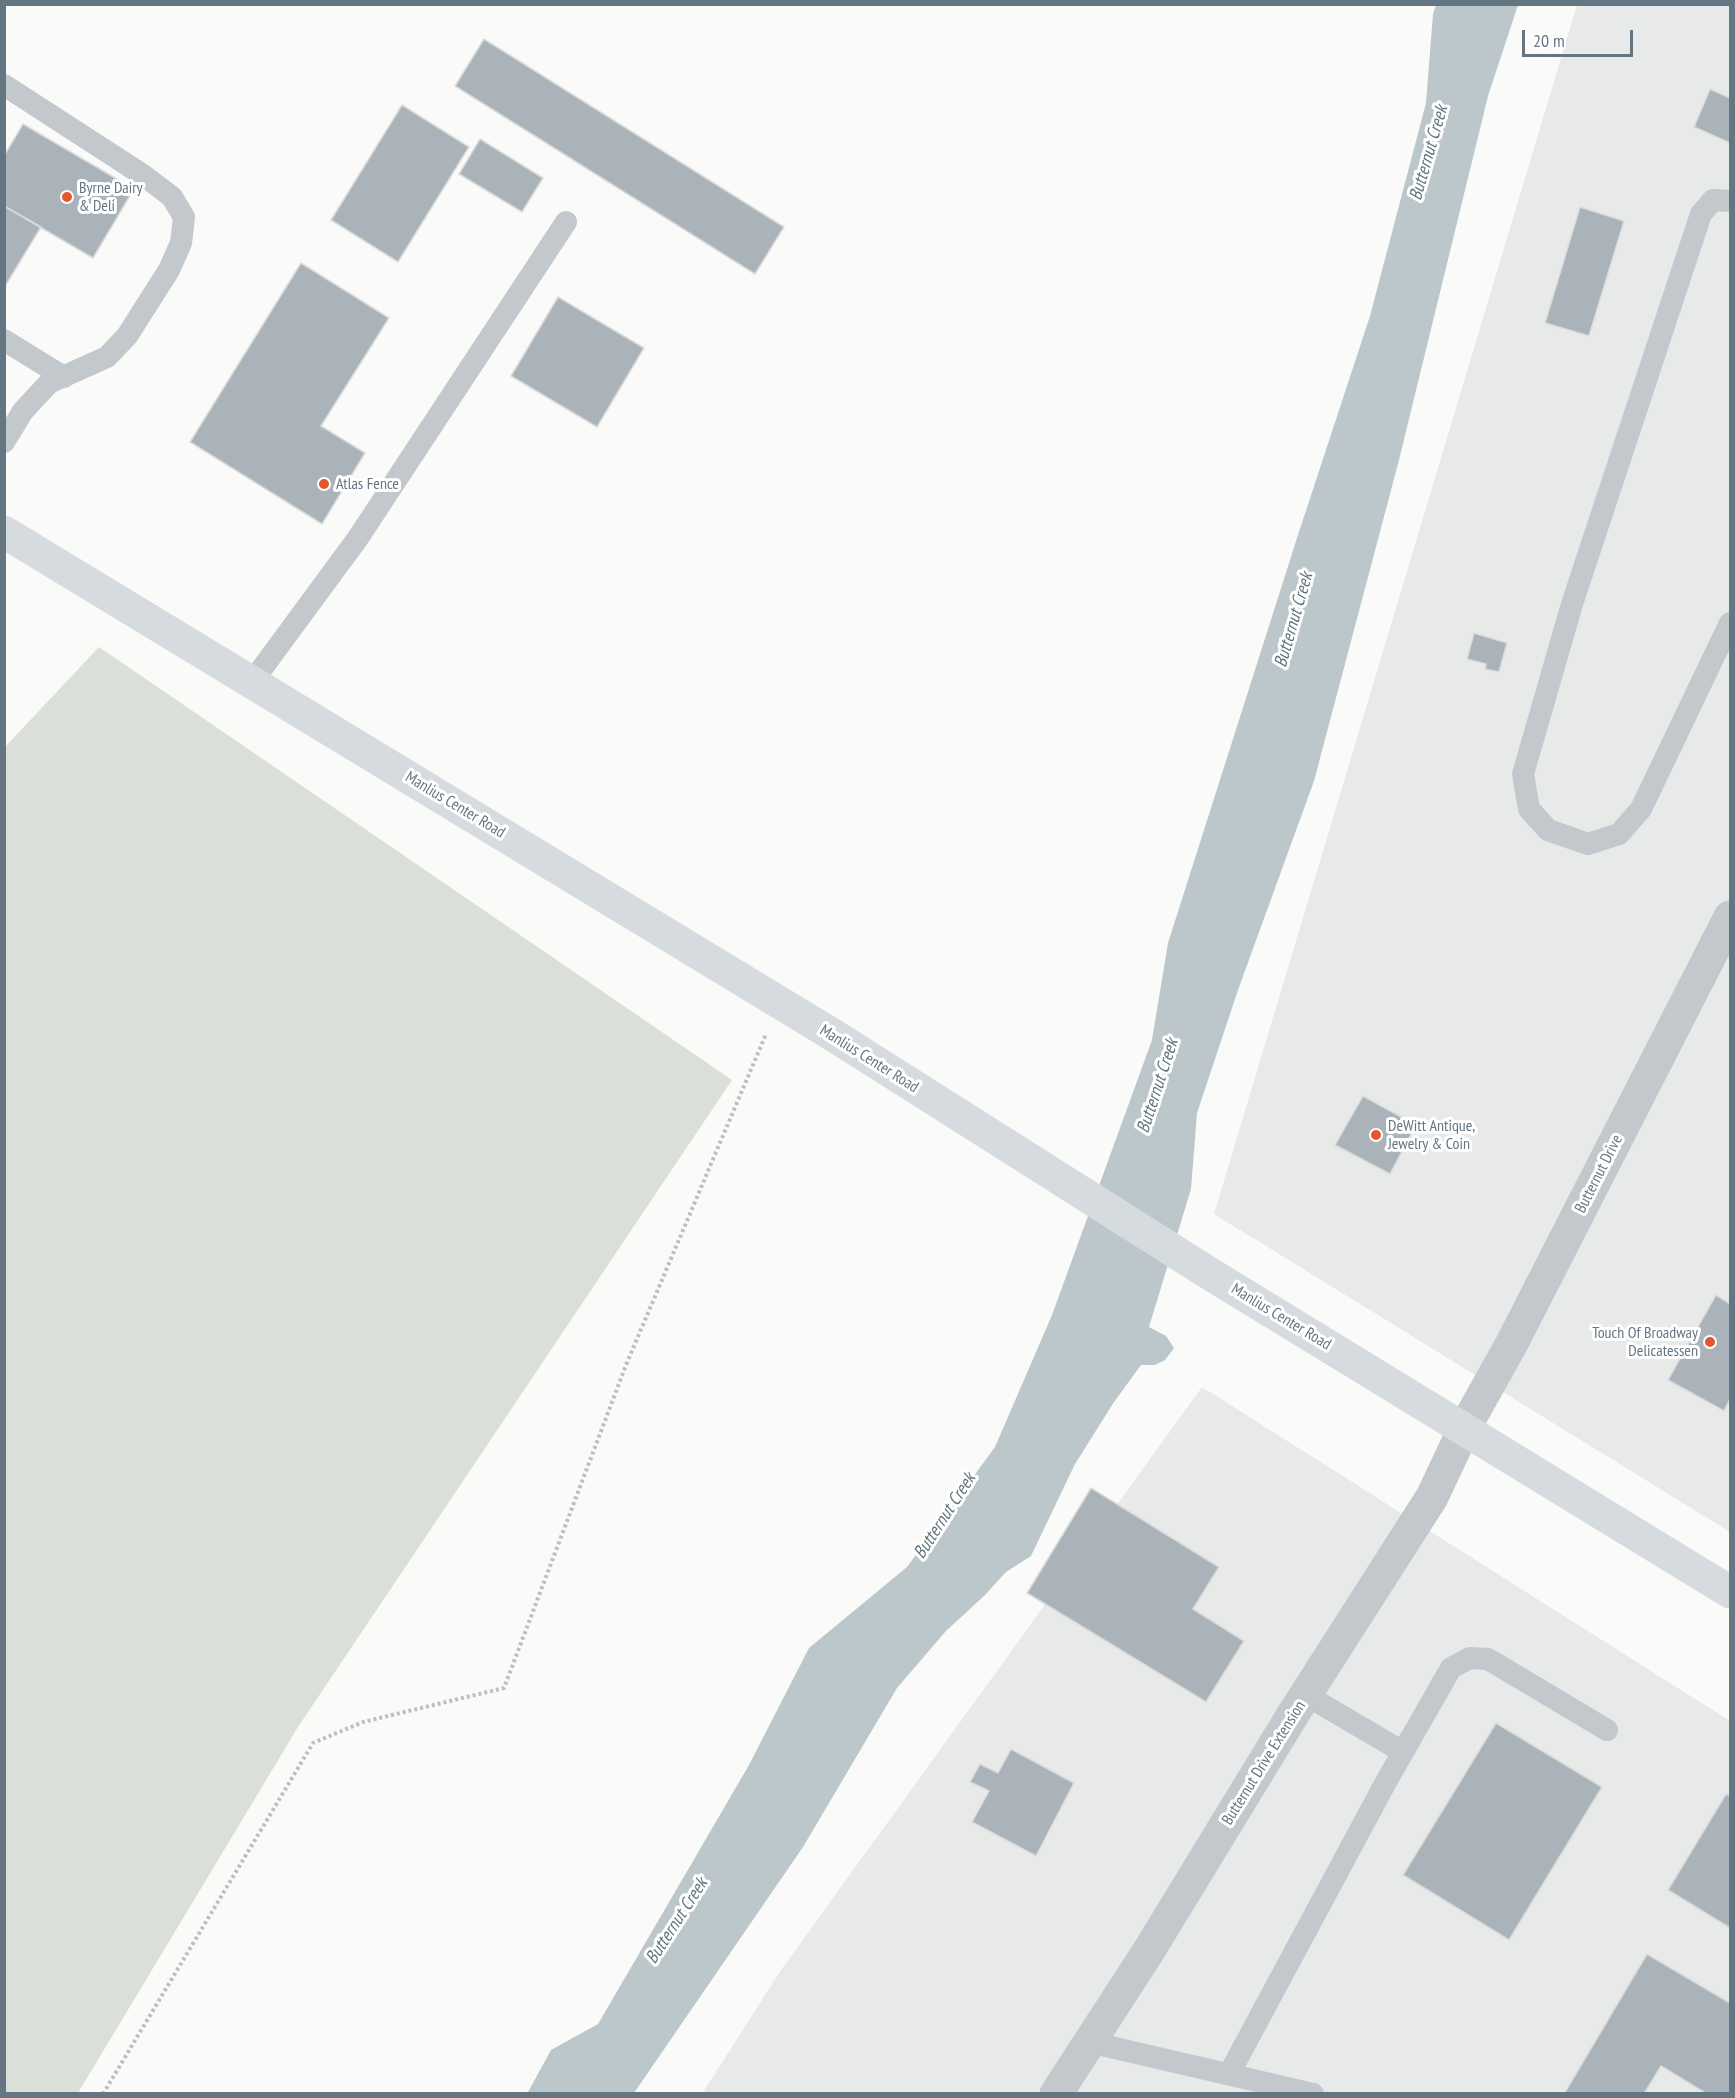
<!DOCTYPE html>
<style>
body{margin:0}
#map{position:relative;width:1735px;height:2098px;overflow:hidden;background:#fafaf8;font-family:"PT Sans Narrow",sans-serif}
canvas{display:block}
.frame{position:absolute;inset:0;border:6px solid #657683;pointer-events:none}
.scale{position:absolute;left:1522px;top:30px;width:111px;height:27px;box-sizing:border-box;border:3px solid #657683;border-top:0;padding-left:8px;font-size:18px;line-height:21px;white-space:nowrap;color:#657683;-webkit-text-stroke:4px #fff;paint-order:stroke}
</style>
<div id="map">
<canvas width="1735" height="2098"></canvas>
<div class="frame"></div>
<div class="scale">20 m</div>
</div>
<script>
const ctx = document.querySelector('canvas').getContext('2d');
ctx.lineJoin = 'round';
function fill(path, color) { ctx.fillStyle = color; ctx.fill(path, 'evenodd'); }
const shape = rows => new Path2D(rows.map(r => 'M' + r).join(''));
function trace(path, color, width, dash) { ctx.strokeStyle = color; ctx.lineWidth = width; ctx.lineCap = dash ? 'butt' : 'round'; ctx.setLineDash(dash || []); ctx.stroke(path); }
function label(font, color, halo, rows, align = 'center') {
  ctx.font = font + ' "PT Sans Narrow",sans-serif'; ctx.lineWidth = 6; ctx.setLineDash([]); ctx.textBaseline = 'middle'; ctx.strokeStyle = halo; ctx.fillStyle = color; for (const [text, x, y, turn = 0] of rows) {
    ctx.save(); ctx.translate(x, y); ctx.rotate((+turn || 0) * Math.PI / 180); ctx.textAlign = isNaN(turn) ? turn : align; if (halo) ctx.strokeText(text, 0, 0); ctx.fillText(text, 0, 0); ctx.restore();
  }
}
const built = shape([
 [1577,5,1730,5,1730,1532,1214,1214],
 [1202,1387,1730,1721,1730,2093,702,2094,781,1970]
]);
const green = shape([
 [99,647,732,1080,298,1727,78,2093,5,2093,5,747]
]);
const water = shape([
 [1436,5,1518,5,1488,96,1399,460,1314,781,1238,990,1197,1113,1191,1189,1149,1327,1166,1336,1174,1348,1165,1360,1155,1365,1141,1365,1114,1402,1075,1464,1031,1556,1006,1572,985,1595,946,1631,897,1688,803,1847,634,2093,527,2094,551,2050,598,2024,749,1765,809,1648,907,1567,995,1447,1052,1315,1152,1040,1168,943,1297,538,1370,316,1426,103,1433,14]
]);
const building = shape([
 [484,39,784,227,755,274,455,86,484,39],
 [1710,89,1730,98,1730,143,1694,127,1710,89],
 [402,105,469,147,398,262,331,220,402,105],
 [23,124,134,189,93,258,4,206,4,156,23,124],
 [480,139,543,178,522,212,459,174,480,139],
 [4,206,41,227,4,288,4,206],
 [1580,207,1624,221,1589,336,1545,323,1580,207],
 [301,263,389,318,321,426,365,453,322,524,190,442,301,263],
 [558,297,644,348,597,427,511,376,558,297],
 [1474,633,1507,643,1499,672,1485,669,1486,664,1467,659,1474,633],
 [1363,1096,1416,1125,1390,1174,1335,1145,1363,1096],
 [1716,1295,1730,1304,1730,1399,1724,1411,1668,1380,1716,1295],
 [1091,1488,1219,1567,1193,1609,1244,1641,1206,1702,1027,1593,1091,1488],
 [1496,1723,1602,1787,1509,1940,1403,1875,1496,1723],
 [1011,1749,1074,1783,1036,1856,972,1822,989,1791,970,1782,980,1764,998,1773,1011,1749],
 [1726,1794,1730,1796,1730,1928,1668,1890,1726,1794],
 [1647,1954,1730,2003,1730,2094,1707,2094,1661,2066,1644,2094,1564,2094,1647,1954]
]);
const path = shape([
 [103,2094,313,1743,363,1722,504,1688,626,1365,766,1034]
]);
const service = shape([
 [4,85,143,175,172,197,184,217,181,243,169,270,127,336,107,357,49,383,23,411,4,442],
 [1730,201,1713,200,1701,214,1572,604,1523,774,1529,809,1548,830,1588,844,1619,834,1641,809,1730,623],
 [4,340,64,377],
 [252,682,358,538,566,222],
 [1306,1695,1403,1752],
 [1089,2042,1313,2094],
 [1229,2074,1387,1780,1451,1668,1470,1658,1488,1659,1607,1730]
]);
const minor = shape([
 [1056,2094,1148,1952,1292,1716,1432,1497,1464,1429]
]);
const tertiary = shape([
 [1464,1429,1512,1343,1730,917]
]);
const secondary = shape([
 [4,532,833,1035,1207,1272,1730,1592]
]);
const markers = [
 [67,197,6,"#e4572e"],
 [324,484,6,"#e4572e"],
 [1376,1135,6,"#e4572e"],
 [1710,1342,6,"#e4572e"]
];
const poiNames = [
 ["Byrne Dairy",79,188],
 ["& Deli",79,206],
 ["Atlas Fence",336,484],
 ["DeWitt Antique,",1388,1126],
 ["Jewelry & Coin",1388,1144],
 ["Touch Of Broadway",1698,1333,"right"],
 ["Delicatessen",1698,1351,"right"]
];
const streetNames = [
 ["Manlius Center Road",455,805,31],
 ["Manlius Center Road",869,1059,32],
 ["Butternut Drive",1599,1174,-63],
 ["Manlius Center Road",1281,1317,31],
 ["Butternut Drive Extension",1264,1763,-58]
];
const waterNames = [
 ["Butternut Creek",1429,153,-74],
 ["Butternut Creek",1294,620,-74],
 ["Butternut Creek",1158,1086,-72],
 ["Butternut Creek",945,1516,-57],
 ["Butternut Creek",677,1921,-57]
];
fill(built, '#e8e9e9');
fill(green, '#dadfd7');
fill(water, '#bbc7cb');
fill(building, '#aab3b9');
trace(building, '#dcdcda', 1.5);
trace(path, '#bbbfc2', 4, [3, 3]);
trace(service, '#c3c8cc', 22);
trace(minor, '#c3c8cc', 33);
trace(tertiary, '#c3c8cc', 33);
trace(secondary, '#d6dbdf', 33);
for (const [x, y, r, color] of markers) { const dot = new Path2D(); dot.arc(x, y, r, 0, 2 * Math.PI); ctx.fillStyle = color; ctx.fill(dot); trace(dot, '#fff', 2); }
label('16px', '#657683', '#fff', poiNames, 'left');
label('16px', '#657683', '#fff', streetNames);
label('italic 18px', '#60757c', '#fff', waterNames);
</script>
